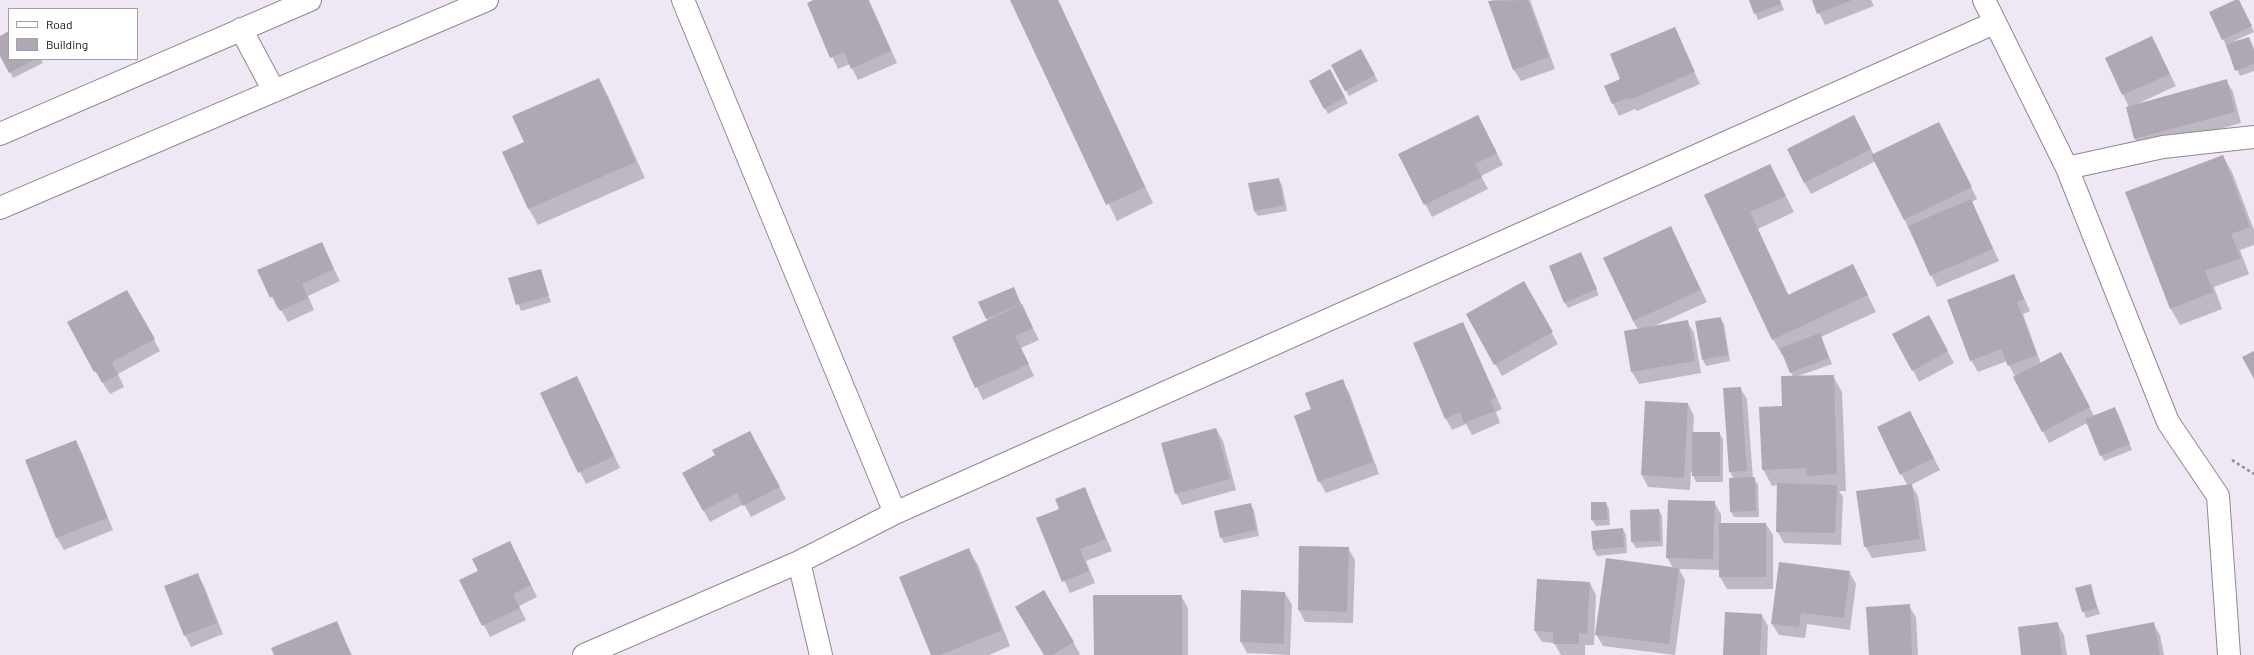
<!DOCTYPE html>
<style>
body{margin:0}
#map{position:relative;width:2254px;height:655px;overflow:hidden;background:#efe7f3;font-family:Barlow,sans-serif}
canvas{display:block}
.legend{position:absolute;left:8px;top:8px;width:130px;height:52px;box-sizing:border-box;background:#fff;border:1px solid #a09fa1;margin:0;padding:5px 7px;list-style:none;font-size:12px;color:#120f14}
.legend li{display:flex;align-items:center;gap:8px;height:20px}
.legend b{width:20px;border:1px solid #a09fa1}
</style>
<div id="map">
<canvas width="2254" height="655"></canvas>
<ul class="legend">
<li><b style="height:5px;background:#fff"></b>Road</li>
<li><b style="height:11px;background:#afa7b3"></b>Building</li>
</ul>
</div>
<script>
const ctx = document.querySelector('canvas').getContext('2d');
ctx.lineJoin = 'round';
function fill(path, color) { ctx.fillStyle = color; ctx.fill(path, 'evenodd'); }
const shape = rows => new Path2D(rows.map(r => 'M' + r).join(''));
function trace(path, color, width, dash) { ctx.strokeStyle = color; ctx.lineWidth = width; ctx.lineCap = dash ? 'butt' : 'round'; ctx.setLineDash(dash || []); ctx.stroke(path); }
const shadow = shape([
 [815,0,869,0,897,63,858,80,850,64,838,69,808,3],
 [1012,0,1058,0,1153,203,1117,221],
 [1494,0,1530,0,1555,69,1521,81,1514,70,1490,1],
 [1750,0,1780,0,1784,10,1758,20],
 [1813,0,1871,0,1874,6,1825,25],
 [2238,0,2254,32,2234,41,2249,38,2254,49,2254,71,2240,76,2223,39],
 [1674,28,1700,84,1637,111,1635,109,1619,116,1605,87,1622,80],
 [9,32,9,59,41,59,43,63,13,78,0,53,0,37],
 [2152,38,2176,86,2135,105,2226,80,2233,92,2241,123,2142,151,2135,139,2127,107,2129,107,2106,59],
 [1360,50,1378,81,1349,96,1333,66],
 [1330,71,1348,103,1328,114,1310,81],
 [599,80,608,96,645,178,538,225,529,209,525,143],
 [1484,128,1503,165,1481,176,1488,189,1432,217,1400,154],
 [1860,128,1874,155,1945,135,1977,199,1972,202,1999,261,1937,287,1876,161,1811,194,1804,182],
 [2223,156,2232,172,2254,230,2254,245,2240,250,2249,274,2214,287,2222,309,2180,325,2171,309],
 [1770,165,1794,212,1758,229,1789,296,1853,266,1876,312,1821,337,1832,364,1798,376,1833,376,1842,392,1846,491,1839,491,1843,497,1841,545,1784,543,1777,531,1778,485,1772,486,1763,469,1793,377,1784,355,1782,355,1773,339,1706,195],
 [1278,179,1282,185,1287,211,1258,216,1254,211],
 [1670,227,1707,302,1654,326,1687,321,1694,333,1701,373,1639,384,1632,372,1626,331,1638,329,1633,321],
 [321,243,340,281,308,296,314,310,288,322,280,308,278,309,259,271],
 [1584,260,1599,295,1568,308,1565,303],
 [540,270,551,302,521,311,509,279],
 [2014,275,2030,311,2023,314,2041,364,2068,365,2094,416,2118,414,2132,450,2104,461,2087,423,2049,443,2007,361,1978,372,1971,360],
 [1524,283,1558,344,1502,376,1467,315],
 [1016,294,1039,340,1021,348,1034,376,983,400,953,337,988,321,980,303],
 [134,303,160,351,118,374,124,387,110,394,95,371],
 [1720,318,1724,324,1730,361,1706,366,1703,360],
 [1463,323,1502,409,1496,412,1500,423,1472,435,1466,424,1452,430,1446,419],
 [1935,328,1954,363,1919,382,1913,370],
 [1342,381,1349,392,1379,474,1326,493,1319,481],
 [1740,388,1747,399,1753,479,1758,484,1759,517,1734,517,1731,512,1734,479,1730,472],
 [583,389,620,468,586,484,541,394],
 [1688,404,1694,416,1693,433,1719,433,1723,439,1723,482,1696,482,1691,471,1690,490,1648,487,1642,475],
 [1916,424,1940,470,1911,485,1918,496,1926,551,1872,558,1865,546,1907,485,1878,427],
 [1216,429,1223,441,1236,490,1182,505,1176,493],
 [75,441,82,453,113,530,64,550,57,538,27,461],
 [756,444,786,499,751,517,744,504,710,522,683,473],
 [1084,488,1112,551,1086,561,1095,583,1070,593,1037,519,1060,509],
 [1714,502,1721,514,1721,524,1766,524,1773,535,1773,589,1727,589,1720,577,1720,570,1679,569,1685,580,1675,655,1603,646,1596,634,1673,568,1667,557],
 [1606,503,1609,509,1610,525,1596,526,1592,520],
 [1250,504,1254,510,1259,536,1224,543,1221,537],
 [1659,510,1662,516,1663,546,1636,548,1632,542],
 [1623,529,1626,535,1627,553,1597,556,1594,550,1592,532],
 [510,542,537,597,519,606,526,620,490,637,461,581,479,572],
 [1300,547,1348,548,1355,560,1353,623,1305,622,1299,610],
 [968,549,978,565,1010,646,989,655,932,655],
 [1849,572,1856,584,1850,630,1807,624,1805,638,1779,635,1772,624],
 [197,574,204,586,223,634,191,647,185,635],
 [1590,583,1596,595,1594,645,1585,645,1585,655,1561,655,1554,643,1542,642,1535,631],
 [2090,585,2100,614,2086,618,2076,589],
 [1044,591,1080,654,1079,655,1045,655],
 [1285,593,1292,605,1290,655,1247,653,1241,642],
 [1181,596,1188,608,1188,655,1095,655],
 [1909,606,1916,617,1918,655,1870,655],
 [1761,614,1768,626,1767,655,1724,655],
 [336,622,352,655,275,655],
 [2057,623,2064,635,2067,655,2022,655],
 [2153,623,2160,635,2164,655,2091,655]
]);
const building = shape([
 [813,0,868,0,891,51,851,69,844,52,830,58,807,3],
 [1010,0,1058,0,1145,187,1106,205],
 [1528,0,1549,57,1513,70,1488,1],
 [1749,0,1780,0,1781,4,1754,14],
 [1812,0,1852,0,1817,14],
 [2235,0,2239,0,2252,26,2222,40,2209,12],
 [1675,27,1695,72,1629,100,1628,98,1612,104,1604,86,1620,79,1610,54],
 [9,31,9,59,36,59,9,73,0,56,0,36],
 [2152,36,2170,74,2122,95,2105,58],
 [2249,37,2254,50,2254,64,2235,71,2226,45],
 [1361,49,1375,75,1345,91,1331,65],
 [1330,69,1345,97,1324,109,1309,81],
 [599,78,636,162,528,209,502,152,524,142,512,116],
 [2227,79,2235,112,2134,139,2126,107],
 [1478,115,1497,153,1475,164,1482,177,1424,205,1398,154],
 [1854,115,1871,149,1804,183,1787,149],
 [1939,122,1972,187,1904,220,1871,155],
 [2223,155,2250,227,2231,234,2241,258,2205,271,2214,292,2170,309,2125,192],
 [1770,164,1786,196,1750,212,1788,295,1853,264,1868,295,1772,340,1704,195],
 [1279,178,1284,205,1254,211,1248,183],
 [1971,199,1993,249,1930,276,1908,226],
 [1671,226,1701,290,1633,321,1603,258],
 [322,242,334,269,302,284,308,298,280,311,273,296,270,298,257,270],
 [1581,252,1597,289,1564,303,1549,266],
 [541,269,549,296,516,305,508,278],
 [2014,274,2024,299,2017,302,2037,355,2008,366,2001,349,1970,361,1947,300],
 [1524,281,1553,332,1494,365,1466,314],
 [1014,287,1021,304,986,319,978,302],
 [127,290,155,339,112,362,118,375,102,383,96,371,94,372,67,322],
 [1022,304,1033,328,1015,336,1029,364,975,388,952,337],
 [1929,315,1948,351,1912,371,1892,334],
 [1721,317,1728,355,1702,360,1695,321],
 [1688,320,1695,361,1631,372,1624,331],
 [1463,322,1496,397,1490,400,1495,411,1464,423,1460,412,1445,419,1413,343],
 [1820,333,1829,358,1790,373,1780,348],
 [2254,351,2254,379,2242,357],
 [2061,352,2090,407,2042,432,2013,377],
 [1834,375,1837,474,1807,476,1806,468,1762,470,1759,407,1782,406,1781,376],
 [577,376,614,456,578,473,540,393],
 [1343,379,1373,462,1318,482,1294,416,1311,409,1305,393],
 [1741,387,1747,471,1729,472,1723,388],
 [1645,401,1688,403,1684,478,1641,475],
 [2115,407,2130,444,2100,456,2085,419],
 [1910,411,1934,458,1900,475,1877,427],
 [1216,428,1230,479,1175,494,1161,443],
 [750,431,780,487,743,506,737,493,703,511,682,473,715,455,712,450],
 [1692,432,1720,432,1720,476,1692,476],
 [76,440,107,518,56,538,25,460],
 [1755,477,1756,511,1730,512,1729,478],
 [1777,483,1837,485,1835,533,1776,532],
 [1912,484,1920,539,1864,547,1856,491],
 [1085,487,1106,539,1080,549,1089,571,1062,582,1036,518,1059,509,1055,499],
 [1668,500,1715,501,1713,559,1666,558],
 [1591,502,1606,502,1608,520,1591,520],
 [1251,503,1256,530,1220,538,1214,511],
 [1659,509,1660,541,1631,542,1630,510],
 [1719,523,1766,523,1766,577,1719,577],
 [1623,528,1624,547,1593,550,1591,531],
 [510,541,531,585,513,594,520,608,482,626,459,580,478,571,472,559],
 [1299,546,1349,547,1347,612,1298,610],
 [969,548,1002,630,940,655,931,655,899,577],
 [1606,558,1679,568,1669,644,1595,635],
 [1779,562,1850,571,1844,618,1801,613,1799,627,1771,624],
 [198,573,217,623,184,636,164,586],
 [1537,579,1590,582,1587,634,1579,633,1579,644,1553,644,1553,632,1534,631],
 [2091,584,2097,608,2082,612,2075,588],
 [1044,590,1074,642,1052,655,1044,655,1015,607],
 [1241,590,1285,592,1284,644,1240,642],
 [1093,595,1182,595,1182,655,1094,655],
 [1910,604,1912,655,1869,655,1866,607],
 [1725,612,1762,614,1760,655,1723,655],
 [337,621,351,655,274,655,271,648],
 [2058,622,2062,655,2021,655,2018,627],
 [2154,622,2160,655,2090,655,2086,635]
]);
const path = shape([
 [2232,460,2254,474]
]);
const minor = shape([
 [683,0,895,513,1994,23],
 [1984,0,2067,168,2168,422,2218,496,2229,655],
 [2067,168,2163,147,2254,137],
 [799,562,821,655],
 [584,655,799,562,895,513]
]);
const tertiary = shape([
 [241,29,274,91],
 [0,134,310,0],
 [0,208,487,0]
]);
fill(shadow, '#0003');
fill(building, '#afa7b3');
trace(minor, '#8f8793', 24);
trace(tertiary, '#8f8793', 24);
trace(path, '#908a93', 2.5, [3, 3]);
trace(minor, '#fff', 22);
trace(tertiary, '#fff', 22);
</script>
